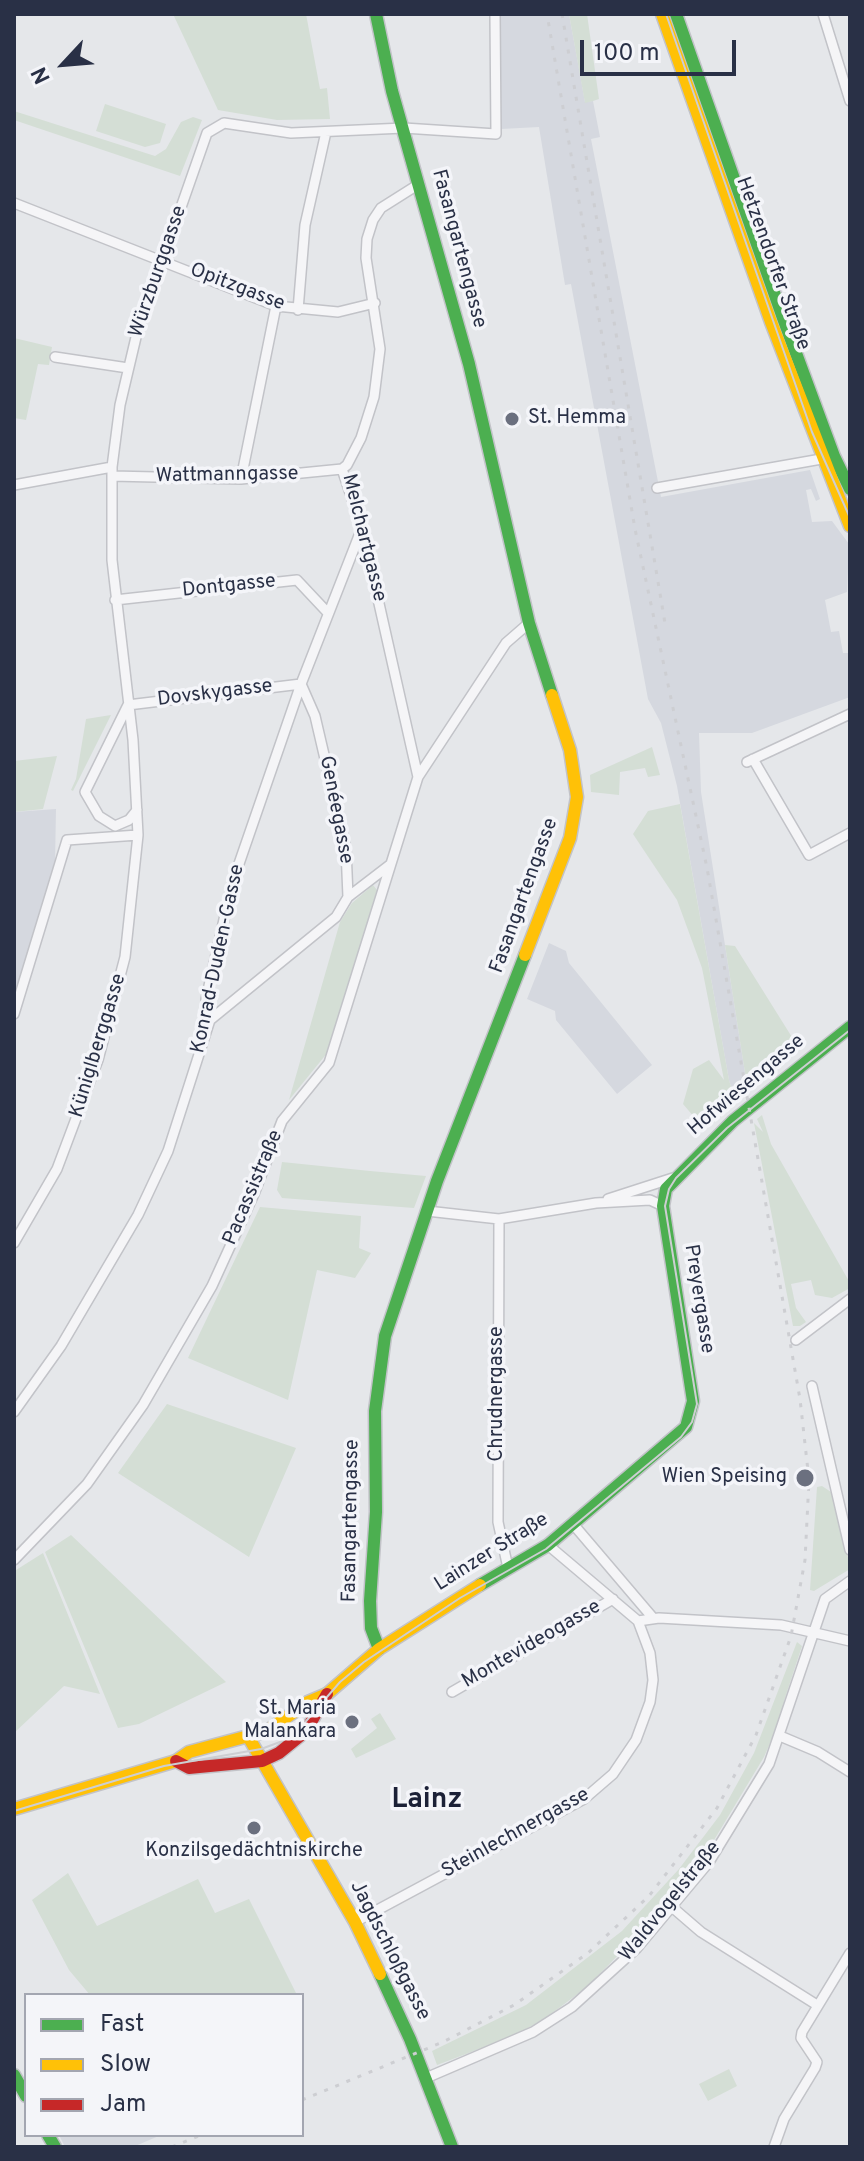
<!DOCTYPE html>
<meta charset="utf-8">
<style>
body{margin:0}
#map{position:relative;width:864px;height:2161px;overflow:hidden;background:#e5e7ea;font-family:Overpass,sans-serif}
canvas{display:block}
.frame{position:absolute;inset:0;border:16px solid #293046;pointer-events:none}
.legend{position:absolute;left:24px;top:1993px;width:280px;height:144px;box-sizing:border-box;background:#f4f5f9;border:2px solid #a3a6b1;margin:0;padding:10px 14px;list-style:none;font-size:24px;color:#293046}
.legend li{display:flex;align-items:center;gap:16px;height:40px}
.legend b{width:40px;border:2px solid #a3a6b1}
.north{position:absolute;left:24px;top:24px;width:80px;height:80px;-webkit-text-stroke:6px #f4f5f9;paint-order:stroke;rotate:244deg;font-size:22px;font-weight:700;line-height:32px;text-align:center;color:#293046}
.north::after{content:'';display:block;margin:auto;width:28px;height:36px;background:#293046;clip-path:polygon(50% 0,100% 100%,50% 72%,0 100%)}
.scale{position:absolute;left:580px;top:40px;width:156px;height:36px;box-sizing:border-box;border:4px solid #293046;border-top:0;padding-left:10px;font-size:24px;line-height:28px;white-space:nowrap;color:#293046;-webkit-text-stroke:6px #f4f5f9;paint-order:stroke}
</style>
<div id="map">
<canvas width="864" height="2161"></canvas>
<div class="frame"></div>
<ul class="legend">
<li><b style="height:10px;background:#4caf50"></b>Fast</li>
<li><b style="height:10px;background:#ffc107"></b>Slow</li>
<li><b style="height:10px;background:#c62828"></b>Jam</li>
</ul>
<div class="north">N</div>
<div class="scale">100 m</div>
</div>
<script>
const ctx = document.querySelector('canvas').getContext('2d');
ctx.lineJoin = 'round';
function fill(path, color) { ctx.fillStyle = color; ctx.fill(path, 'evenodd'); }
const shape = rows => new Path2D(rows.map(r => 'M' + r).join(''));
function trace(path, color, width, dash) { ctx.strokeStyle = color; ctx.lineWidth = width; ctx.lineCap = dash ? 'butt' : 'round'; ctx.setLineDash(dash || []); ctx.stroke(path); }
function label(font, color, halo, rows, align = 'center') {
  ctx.font = font + ' Overpass,sans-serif'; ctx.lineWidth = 7; ctx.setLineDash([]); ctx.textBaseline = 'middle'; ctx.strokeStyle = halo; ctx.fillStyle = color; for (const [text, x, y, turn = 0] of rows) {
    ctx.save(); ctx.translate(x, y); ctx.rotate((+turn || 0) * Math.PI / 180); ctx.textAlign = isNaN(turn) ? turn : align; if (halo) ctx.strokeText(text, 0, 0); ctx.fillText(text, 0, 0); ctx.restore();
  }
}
const built = shape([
 [501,14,569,14,585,102,593,101,600,137,591,139,661,497,810,470,820,499,816,501,811,489,806,490,812,522,832,521,849,544,847,592,825,600,831,632,839,631,843,653,850,653,850,697,752,733,699,733,701,792,748,1092,736,1103,729,1080,677,786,661,723,648,699,571,284,565,285,539,127,501,129],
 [56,809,55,863,14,997,14,812],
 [549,943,566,951,569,963,652,1065,617,1094,556,1020,555,1011,527,999],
 [59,2135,161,2135,133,2147,65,2147]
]);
const green = shape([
 [173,14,306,14,320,89,327,88,330,119,277,120,218,110],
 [569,14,587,14,599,99,593,101,585,103],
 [105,104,166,124,160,143,145,147,96,131],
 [14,111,155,156,166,149,181,122,193,117,202,120,180,176,14,120],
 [14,338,52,347,49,365,38,364,26,420,14,418],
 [111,715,73,791,71,790,76,779,86,719],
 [652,747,660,775,648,777,645,768,620,772,619,795,591,792,590,775],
 [57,756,43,809,14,812,14,761],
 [680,804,729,1080,736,1103,713,1123,704,1120,700,1124,683,1104,693,1069,709,1060,724,1080,702,968,677,900,633,834,648,811],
 [373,885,377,890,328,1052,289,1100,340,922,352,903],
 [725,945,735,946,800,1050,748,1092],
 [762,1115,771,1144,850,1283,850,1288,832,1298,815,1295,811,1280,791,1284,796,1308,806,1322,800,1326,793,1326,754,1123,763,1132,757,1119],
 [282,1162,370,1171,426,1176,414,1208,282,1198,277,1190],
 [260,1207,361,1216,359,1248,371,1253,355,1278,317,1270,288,1400,188,1358],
 [167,1404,296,1448,249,1557,118,1473],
 [822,1486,834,1494,839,1508,850,1569,814,1591,810,1590,817,1487],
 [71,1535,226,1682,139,1724,118,1728,45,1552],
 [43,1553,100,1694,64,1686,14,1733,14,1579,16,1570],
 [797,1642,802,1646,784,1701,787,1704,764,1757,702,1860,662,1910,587,1987,547,2017,516,2035,437,2065,432,2051,526,2005,622,1931,679,1869,720,1815,754,1753],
 [380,1713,396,1739,356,1758,351,1749,377,1728,371,1719],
 [68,1873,97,1926,198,1879,215,1913,249,1899,297,1995,90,1995,69,1970,32,1900],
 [729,2069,737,2086,708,2101,699,2084]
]);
const street = shape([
 [823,14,850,101],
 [14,203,276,306,338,312,375,303],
 [298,310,305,225,326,132],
 [55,357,128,368],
 [342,469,347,465,361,438,374,397,380,349,366,258,367,239,373,220,381,208,419,184],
 [342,469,362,528,418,777],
 [112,476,241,479,342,469],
 [241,479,276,306],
 [14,485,112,467],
 [657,488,827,458],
 [115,600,297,580,328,613],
 [128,705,301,684,315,716,346,849,348,897,336,917,210,1020],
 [128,705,85,792,99,816,115,826,129,820,137,810],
 [753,759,809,855,850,833],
 [747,762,850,714],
 [348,897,391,864],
 [14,1014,67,840,138,835,133,740,112,560,112,467,120,405,137,333,207,133,224,123,291,133,404,128,496,134,495,14],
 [608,1199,673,1178],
 [427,1211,499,1219,596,1203,650,1200,663,1206],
 [499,1219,498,1522,508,1568],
 [14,1243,57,1169,98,1060,125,957,138,835],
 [796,1340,850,1299],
 [812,1386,850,1550],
 [14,1412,61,1346,138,1215,168,1151,210,1020,206,999,232,884,301,684,362,528],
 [573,1524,653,1618],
 [14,1560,87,1484,143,1405,212,1286,254,1194,282,1121,329,1063,418,777,506,643,529,623],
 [638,1621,659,1618,781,1625,850,1641],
 [452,1692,613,1599],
 [780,1736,818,1752,850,1772],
 [672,1907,701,1932,817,2005],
 [355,1922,584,1799,613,1774,636,1740,650,1702,653,1680,650,1653,638,1621,548,1545],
 [426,2078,533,2032,572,2007,637,1948,709,1862,769,1764,825,1599,850,1581],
 [774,2147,784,2119,815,2068,817,2062,801,2038,802,2032,850,1953]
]);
const fast = shape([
 [376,14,392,91,469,364,529,623,552,695],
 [676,14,783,318,834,456,850,489],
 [480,1585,548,1545,686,1427,693,1401,663,1206,666,1189,733,1121,850,1027],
 [379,1649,371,1628,370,1601,376,1512,375,1411,385,1336,437,1181,525,955],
 [380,1974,410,2039,452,2147],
 [14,2075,26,2096],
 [48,2135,55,2147]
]);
const slow = shape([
 [662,14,771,322,850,526],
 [525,955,570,838,577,797,570,750,552,695],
 [249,1738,355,1922,380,1974],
 [14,1809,176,1761,189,1752,267,1731,308,1702,327,1694,379,1649,480,1585]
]);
const jam = shape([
 [176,1761,189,1768,262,1761,279,1753,306,1731,327,1694]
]);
const tram = shape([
 [666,14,812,432,850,518],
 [14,1811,164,1766,261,1749,280,1742,301,1727,340,1682,364,1662,460,1598,546,1549,681,1437,692,1422,697,1404,665,1206,669,1189,676,1178,727,1128,850,1030]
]);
const rail = shape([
 [562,14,666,629],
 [302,2100,443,2042,514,2005,588,1953,649,1896,717,1808,756,1735,791,1636,805,1560,809,1480,800,1399,707,868,635,529,547,14],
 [172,2147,201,2135]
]);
const markers = [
 [512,419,8,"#6b707f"],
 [805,1478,10,"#6b707f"],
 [352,1722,8,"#6b707f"],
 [254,1828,8,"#6b707f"]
];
const streetNames = [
 ["Fasangartengasse",458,249,75],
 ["Hetzendorfer Straße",772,264,70],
 ["Würzburggasse",159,272,-71],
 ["Opitzgasse",237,288,21],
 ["Wattmanngasse",227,476,-1],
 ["Melchartgasse",363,538,76],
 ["Dontgasse",229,587,-6],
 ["Dovskygasse",215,694,-7],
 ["Genéegasse",335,810,79],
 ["Fasangartengasse",525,896,-70],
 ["Konrad-Duden-Gasse",219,959,-78],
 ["Küniglberggasse",99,1046,-73],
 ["Hofwiesengasse",747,1086,-40],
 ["Pacassistraße",254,1188,-67],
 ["Preyergasse",698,1299,81],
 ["Chrudnergasse",498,1394,-90],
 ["Fasangartengasse",352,1521,-89],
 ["Lainzer Straße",492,1553,-32],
 ["Montevideogasse",532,1645,-30],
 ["Steinlechnergasse",516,1834,-29],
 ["Waldvogelstraße",671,1902,-51],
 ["Jagdschloßgasse",389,1951,63]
];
const poiNames = [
 ["St. Hemma",528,419,"left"],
 ["Wien Speising",787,1478],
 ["St. Maria",336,1710],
 ["Malankara",336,1733],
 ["Konzilsgedächtniskirche",254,1852,"center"]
];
const districtNames = [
 ["Lainz",427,1801]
];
fill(built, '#d5d8df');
fill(green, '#d4ded5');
trace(street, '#c2c3c8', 12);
trace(fast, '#c2c3c8', 15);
trace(slow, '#c2c3c8', 15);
trace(jam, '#c2c3c8', 15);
trace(street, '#f5f5f7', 9);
trace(fast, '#4caf50', 12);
trace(slow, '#ffc107', 12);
trace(jam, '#c62828', 12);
trace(tram, '#cdced2', 2);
trace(rail, '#cdced2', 3, [4, 8]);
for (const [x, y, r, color] of markers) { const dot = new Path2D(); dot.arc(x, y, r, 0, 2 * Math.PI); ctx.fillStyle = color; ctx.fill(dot); trace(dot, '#f4f5f9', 3); }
label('20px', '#293046', '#f4f5f9', streetNames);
label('20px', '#293046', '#f4f5f9', poiNames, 'right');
label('bold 28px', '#1c2137', '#f4f5f9', districtNames);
</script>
